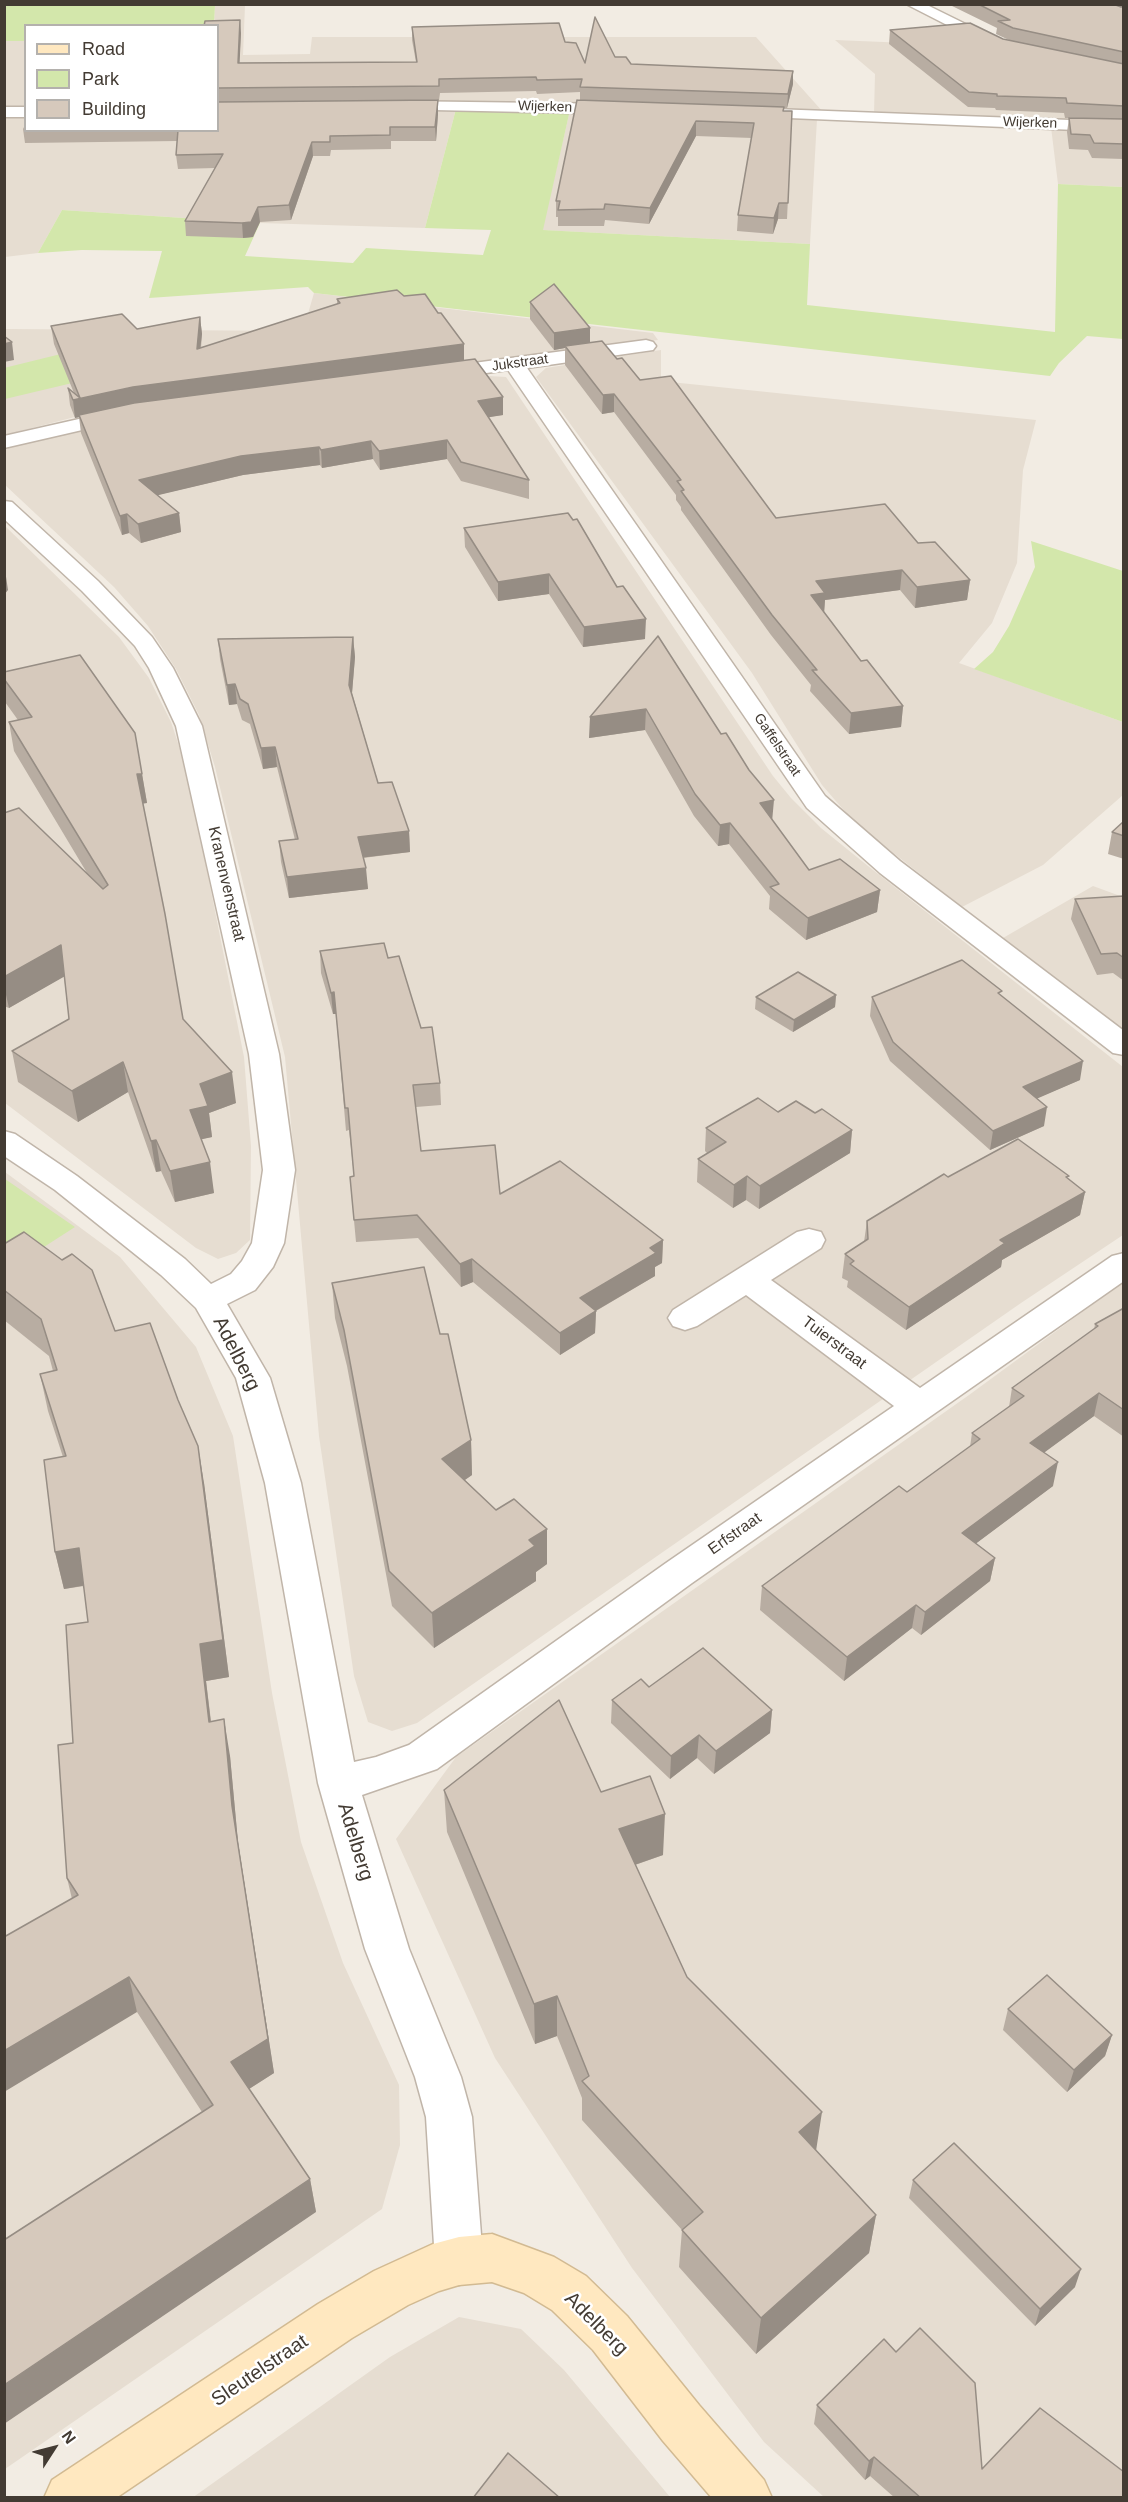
<!DOCTYPE html>
<style>
body{margin:0}
#map{position:relative;width:1128px;height:2502px;overflow:hidden;background:#f2ece3;font-family:Helvetica,sans-serif}
canvas{display:block}
.frame{position:absolute;inset:0;border:6px solid #433b33;pointer-events:none}
.legend{position:absolute;left:24px;top:24px;width:195px;height:108px;box-sizing:border-box;background:#fff;border:2px solid #b4b1ad;margin:0;padding:8px 10px;list-style:none;font-size:18px;color:#433b33}
.legend li{display:flex;align-items:center;gap:12px;height:30px}
.legend b{width:30px;border:2px solid #b4b1ad}
.north{position:absolute;left:24px;top:2418px;width:60px;height:60px;-webkit-text-stroke:4px #fff;paint-order:stroke;rotate:54deg;font-size:16px;font-weight:700;line-height:24px;text-align:center;color:#433b33}
.north::after{content:'';display:block;margin:auto;width:21px;height:27px;background:#433b33;clip-path:polygon(50% 0,100% 100%,50% 72%,0 100%)}
</style>
<div id="map">
<canvas width="1128" height="2502"></canvas>
<div class="frame"></div>
<ul class="legend">
<li><b style="height:8px;background:#ffe8c0"></b>Road</li>
<li><b style="height:16px;background:#d3e7ab"></b>Park</li>
<li><b style="height:16px;background:#d6c9bc"></b>Building</li>
</ul>
<div class="north">N</div>
</div>
<script>
const ctx = document.querySelector('canvas').getContext('2d');
ctx.lineJoin = 'round';
function fill(path, color) { ctx.fillStyle = color; ctx.fill(path, 'evenodd'); }
const shape = rows => new Path2D(rows.map(r => 'M' + r).join(''));
function trace(path, color, width, dash) { ctx.strokeStyle = color; ctx.lineWidth = width; ctx.lineCap = dash ? 'butt' : 'round'; ctx.setLineDash(dash || []); ctx.stroke(path); }
function label(font, color, halo, rows, align = 'center') {
  ctx.font = font + ' Helvetica,sans-serif'; ctx.lineWidth = 5; ctx.setLineDash([]); ctx.textBaseline = 'middle'; ctx.strokeStyle = halo; ctx.fillStyle = color; for (const [text, x, y, turn = 0] of rows) {
    ctx.save(); ctx.translate(x, y); ctx.rotate((+turn || 0) * Math.PI / 180); ctx.textAlign = isNaN(turn) ? turn : align; if (halo) ctx.strokeText(text, 0, 0); ctx.fillText(text, 0, 0); ctx.restore();
  }
}
const residential = shape([
 [215,5,245,5,243,55,310,54,312,37,756,37,823,112,218,105,218,26,214,26],
 [835,40,932,44,1123,123,874,114,875,74],
 [4,41,25,41,25,109,5,109],
 [456,109,425,228,260,223,62,210,38,253,5,257,4,116,25,115,26,130,218,130,218,112],
 [570,110,817,119,810,244,542,230],
 [1051,127,1123,130,1123,187,1058,184],
 [314,293,653,333,658,340,102,410,5,435,5,329,303,331],
 [661,350,661,381,1036,420,1023,470,1017,563,992,623,959,663,1123,722,1123,795,1043,865,962,907,854,822,822,785,752,673,536,377,546,368],
 [471,375,506,377,773,776,791,798,821,828,868,866,1123,1067,1123,1235,1021,1303,417,1723,392,1731,368,1722,354,1676,319,1436,285,1057,215,767,199,715,176,669,148,626,114,587,5,485,4,448,106,421],
 [4,525,119,637,149,678,171,722,187,770,244,1057,251,1146,250,1240,236,1253,218,1259,196,1248,5,1103],
 [1093,886,1123,897,1123,1030,1003,938],
 [5,1172,120,1257,196,1347,233,1436,272,1693,301,1842,343,1963,399,2085,400,2145,382,2209,5,2469],
 [1123,1282,1123,2497,824,2497,764,2442,632,2268,495,2058,396,1839,456,1757,969,1395],
 [459,2317,521,2329,564,2370,670,2497,192,2498,390,2357]
]);
const green = shape([
 [4,5,215,5,214,25,26,26,25,41,5,41],
 [456,109,570,110,543,230,810,244,807,305,1055,332,1058,184,1123,187,1123,339,1087,336,1059,363,1050,376,314,293,308,287,149,298,162,251,82,250,38,253,62,210,260,223,245,256,353,263,366,248,483,255,491,230,425,228],
 [73,351,85,380,5,399,4,368],
 [1031,541,1123,571,1123,722,974,669,993,652,1009,626,1035,567],
 [5,1179,75,1227,5,1272]
]);
const minor = shape([
 [906,4,925,4,1000,41,1002,44,1000,47,990,47,906,4],
 [393,101,621,104,629,109,621,114,387,109,385,106,387,103,393,101],
 [4,107,26,107,26,117,4,117,4,107],
 [747,108,1124,122,1124,132,741,116,739,113,747,108],
 [646,340,653,342,656,346,653,350,527,368,825,796,900,861,1124,1031,1124,1055,1113,1053,880,873,807,808,508,370,436,380,429,378,426,374,429,370,436,368,646,340],
 [123,409,130,411,133,415,130,419,4,448,4,436,123,409],
 [4,501,12,502,98,581,152,637,173,668,202,726,279,1054,295,1170,284,1243,273,1267,255,1290,227,1304,270,1378,301,1483,354,1762,376,1757,409,1745,666,1563,894,1406,746,1295,697,1326,685,1330,673,1326,668,1318,673,1310,797,1232,809,1229,821,1232,825,1240,821,1248,771,1280,920,1388,1112,1256,1124,1253,1124,1281,692,1583,437,1769,362,1795,409,1949,461,2077,472,2117,483,2261,476,2278,459,2285,442,2278,435,2261,426,2117,415,2077,365,1949,318,1783,265,1483,236,1378,196,1308,161,1275,55,1190,4,1156,4,1131,15,1134,77,1176,185,1259,211,1284,231,1274,242,1261,252,1243,263,1170,249,1054,176,726,149,668,135,646,82,591,4,519,4,501]
]);
const secondary = shape([
 [492,2234,554,2257,586,2276,627,2316,699,2405,764,2480,772,2498,712,2498,663,2441,593,2350,552,2310,524,2293,492,2282,459,2285,439,2291,408,2305,352,2338,116,2498,44,2498,52,2480,318,2304,374,2271,433,2244,459,2237,492,2234]
]);
const wall = shape([
 [948,4,1113,4,1121,7,1124,6,1124,160,1123,159,1092,158,1088,150,1069,149,1067,132,1069,118,1065,118,1064,113,996,110,995,108,968,107,889,44,890,30,1009,40,996,34,997,28],
 [218,26,241,33,239,63,416,62,412,40,412,27,565,42,585,63,615,57,631,64,793,71,793,84,787,108,784,108,784,111,792,111,787,219,778,219,773,234,737,231,738,215,752,138,696,136,649,224,605,220,604,226,558,226,558,217,556,217,556,201,580,100,580,92,537,94,536,91,440,93,439,100,218,102,438,114,436,141,391,141,391,149,331,150,330,156,313,156,291,220,260,222,253,237,243,238,186,236,185,221,215,168,178,169,176,155,177,141,25,143,23,129,26,123,26,130,218,130],
 [337,299,464,360,503,415,488,417,529,480,529,499,461,481,447,459,380,470,373,459,322,468,320,465,243,475,157,495,179,513,181,532,141,543,129,533,122,535,81,433,79,417,75,418,70,405,68,388,74,393,54,344,51,326,137,329,200,317,202,334,201,348,337,304],
 [530,302,590,343,617,359,640,380,776,518,918,543,970,580,967,600,915,608,900,590,825,600,824,612,861,661,903,706,901,727,849,734,810,691,811,685,771,635,681,510,681,507,676,500,676,495,614,412,602,414,565,365,565,348,554,350,530,319],
 [568,513,645,639,583,647,549,594,498,601,465,547,464,528],
 [658,636,772,820,809,870,880,890,877,912,806,940,769,909,770,896,729,844,718,846,694,816,645,730,589,738],
 [353,637,355,657,352,693,378,783,409,831,410,852,363,858,368,889,289,898,281,862,279,841,295,840,277,767,263,769,250,724,242,720,237,704,229,705,220,659,218,639],
 [4,672,142,774,147,803,143,803,183,1019,236,1103,209,1113,212,1137,201,1139,214,1193,175,1202,161,1171,156,1172,128,1092,78,1122,18,1082,12,1051,69,1019,64,976,9,1008,4,1006,4,813,87,873,14,751,9,722,18,720,5,702],
 [1124,821,1124,859,1108,854,1112,832],
 [1124,896,1124,981,1113,973,1097,975,1071,919,1075,899],
 [320,951,388,958,421,1028,440,1083,441,1105,416,1107,421,1151,500,1194,663,1240,662,1263,655,1267,655,1276,596,1311,595,1333,560,1355,473,1282,461,1287,418,1238,356,1242,350,1177,354,1176,349,1130,346,1131,336,1014,333,1014,321,973],
 [836,995,835,1007,793,1032,755,1009,756,997],
 [1001,996,1080,1080,1037,1098,1044,1126,990,1150,890,1061,870,1016,872,997],
 [778,1112,815,1113,852,1130,850,1153,759,1209,746,1200,733,1208,697,1182,698,1159,707,1153,705,1151,706,1128],
 [948,1177,1068,1179,1085,1192,1080,1215,1002,1260,1001,1267,906,1330,847,1287,848,1281,842,1278,845,1254,864,1242,867,1221],
 [4,1244,115,1331,204,1483,229,1677,206,1681,211,1721,230,1756,238,1842,274,2073,249,2089,310,2179,316,2212,202,2112,137,2012,72,1899,67,1878,73,1743,88,1622,84,1586,64,1589,55,1552,63,1457,48,1411,40,1374,53,1371,49,1356,4,1320],
 [332,1283,440,1334,471,1440,472,1475,465,1480,496,1510,547,1564,536,1572,536,1581,434,1648,392,1606,347,1366,335,1318],
 [1124,1308,1124,1437,1094,1416,1044,1452,1053,1486,976,1543,995,1558,990,1581,921,1635,912,1628,844,1681,760,1610,762,1586,907,1492,970,1447,972,1433,1009,1407,1012,1388,1094,1330,1095,1324],
 [649,1687,772,1710,770,1733,714,1774,697,1758,670,1779,611,1723,612,1700],
 [444,1790,601,1792,663,1855,635,1865,687,1977,816,2150,876,2215,869,2253,756,2354,679,2267,682,2230,582,2120,582,2098,557,2036,535,2044,447,1832],
 [1008,2009,1112,2035,1105,2056,1067,2092,1003,2030],
 [913,2180,1075,2287,1035,2326,909,2198],
 [817,2405,982,2469,1124,2498,895,2498,870,2476,865,2480,814,2424]
]);
const shadedWall = shape([
 [240,20,241,33,239,76,238,63],
 [793,71,793,84,787,108,788,94],
 [438,100,438,114,436,141,435,127],
 [696,121,696,136,649,224,650,208],
 [312,142,313,156,291,220,289,205],
 [779,203,778,219,773,234,774,218],
 [258,207,260,222,253,237,243,238,242,223],
 [200,317,202,334,198,366,197,349],
 [590,328,590,345,565,346,565,348,554,350,554,333],
 [12,342,14,360,4,362,4,344],
 [464,344,464,362,136,405,75,418,73,400,133,387],
 [614,394,614,412,602,414,603,395],
 [503,397,503,415,478,419,478,401],
 [447,440,447,459,380,470,379,451],
 [371,441,373,459,322,468,321,450],
 [319,447,320,465,243,475,142,499,139,480,241,456],
 [179,513,181,532,141,543,138,524],
 [127,514,129,533,122,535,120,516],
 [5,570,8,590,4,595,4,571],
 [902,570,900,590,825,600,824,614,811,595,816,581],
 [549,574,549,594,498,601,498,582],
 [970,580,967,600,915,608,917,587],
 [646,619,645,639,583,647,584,627],
 [353,637,355,657,351,705,349,685],
 [235,684,237,704,229,705,227,685],
 [903,706,901,727,849,734,851,713],
 [646,709,645,730,589,738,590,717],
 [275,747,277,767,263,769,261,748],
 [137,774,142,774,147,803,141,804],
 [774,800,772,822,760,803],
 [730,823,729,844,718,846,720,825],
 [409,831,410,852,359,858,358,837],
 [366,868,368,889,289,898,287,877],
 [880,890,877,912,806,940,808,918],
 [61,945,67,975,9,1008,4,986,4,977],
 [334,992,336,1014,333,1014,331,993],
 [836,995,835,1007,793,1032,794,1020],
 [1083,1061,1080,1080,1020,1106,1023,1087],
 [123,1062,128,1092,78,1122,72,1091],
 [232,1072,236,1103,209,1113,212,1137,194,1141,190,1110,200,1084],
 [1047,1107,1044,1126,990,1150,993,1131],
 [852,1130,850,1153,759,1209,760,1186],
 [156,1140,161,1171,156,1172,151,1141],
 [210,1162,214,1193,175,1202,170,1171],
 [747,1176,746,1200,733,1208,734,1185],
 [1085,1192,1080,1215,1002,1260,1001,1267,906,1330,909,1307,1000,1240],
 [663,1240,662,1263,655,1267,655,1276,580,1320,580,1298,650,1248],
 [472,1259,473,1282,461,1287,460,1264],
 [596,1311,595,1333,560,1355,560,1333],
 [1099,1393,1094,1416,1026,1466,1030,1443],
 [471,1440,472,1475,444,1494,442,1459],
 [198,1446,204,1483,229,1677,206,1681,215,1758,209,1722,200,1644],
 [1058,1462,1053,1486,958,1557,962,1533],
 [547,1529,547,1564,536,1572,536,1581,434,1648,432,1613,529,1540],
 [79,1548,87,1585,64,1589,55,1552],
 [995,1558,990,1581,921,1635,925,1612],
 [916,1605,912,1628,844,1681,847,1657],
 [772,1710,770,1733,714,1774,716,1751],
 [224,1719,230,1756,238,1842,274,2073,238,2096,231,2062,232,1806],
 [699,1735,697,1758,670,1779,671,1756],
 [665,1814,663,1855,617,1871,619,1829],
 [129,1977,137,2012,4,2092,4,2051],
 [557,1996,557,2036,535,2044,534,2004],
 [1112,2035,1105,2056,1067,2092,1074,2070],
 [822,2112,816,2151,799,2132],
 [310,2179,316,2212,4,2424,4,2385],
 [876,2215,869,2253,756,2354,761,2318],
 [1081,2269,1075,2287,1035,2326,1040,2309],
 [874,2457,870,2476,865,2480,869,2461]
]);
const building = shape([
 [978,4,1113,4,1121,7,1124,6,1124,52,1013,28,998,21,1010,20,978,4],
 [595,17,615,57,626,57,631,64,793,71,788,94,580,87,582,79,537,80,536,77,439,79,439,86,218,88,218,26,204,26,205,21,240,20,238,63,417,62,412,27,559,23,565,42,576,43,585,63,595,17],
 [970,23,1003,39,1124,64,1124,106,1067,103,1066,98,997,96,997,94,969,92,890,30,970,23],
 [438,100,435,127,390,127,390,135,330,136,330,142,312,142,289,205,258,207,251,222,242,223,185,221,223,154,176,155,178,130,218,130,218,102,438,100],
 [577,100,784,107,783,111,792,111,788,203,779,203,774,218,738,215,754,123,696,121,650,208,605,204,604,209,558,210,560,201,556,201,577,100],
 [1069,118,1124,119,1124,144,1094,143,1090,135,1071,134,1069,118],
 [554,284,590,328,554,333,530,302,554,284],
 [397,290,404,296,425,294,438,313,441,313,464,344,133,387,73,400,68,388,80,398,51,326,122,314,137,329,200,317,197,349,340,303,337,299,397,290],
 [4,336,12,342,4,344,4,336],
 [602,341,617,359,622,358,640,380,671,376,776,518,885,504,918,543,935,542,970,580,917,587,902,570,816,581,825,593,811,595,861,661,867,660,903,706,851,713,812,670,817,670,772,615,681,491,684,490,677,481,681,480,614,394,603,395,565,346,602,341],
 [475,359,503,397,478,401,529,480,461,462,447,440,379,451,371,441,321,450,319,447,241,456,139,480,179,513,138,524,127,514,120,516,79,415,134,403,475,359],
 [568,513,573,520,577,519,617,587,623,586,646,619,584,627,549,574,498,582,464,528,568,513],
 [658,636,721,734,726,733,749,770,774,800,760,803,809,870,840,859,880,890,808,918,770,887,779,884,730,823,720,825,695,794,646,709,590,717,658,636],
 [353,637,349,685,378,783,392,782,409,831,358,837,366,868,287,877,279,841,298,839,275,747,261,748,248,704,240,699,235,684,227,685,218,639,353,637],
 [80,655,135,733,142,774,137,774,165,914,183,1019,232,1072,200,1084,208,1106,190,1110,210,1162,170,1171,156,1140,151,1141,123,1062,72,1091,12,1051,69,1019,61,945,4,977,4,813,19,808,103,889,108,885,9,722,32,717,4,679,4,672,80,655],
 [1124,821,1124,836,1112,832,1124,821],
 [1124,896,1124,958,1117,953,1101,954,1075,899,1124,896],
 [384,943,388,958,399,956,421,1028,432,1027,440,1083,413,1085,421,1151,495,1145,500,1194,560,1161,663,1240,650,1248,656,1253,580,1298,596,1311,560,1333,472,1259,460,1264,417,1215,354,1220,350,1177,354,1176,348,1108,345,1108,334,992,331,993,320,951,384,943],
 [962,960,1002,991,998,993,1083,1061,1023,1087,1047,1107,993,1131,893,1042,872,997,962,960],
 [798,972,836,995,794,1020,756,997,798,972],
 [758,1098,778,1112,796,1101,815,1113,822,1109,852,1130,760,1186,747,1176,734,1185,698,1159,726,1142,706,1128,758,1098],
 [1018,1139,1069,1176,1066,1177,1085,1192,1000,1240,1005,1243,909,1307,850,1264,854,1261,845,1254,868,1239,867,1221,944,1174,948,1177,1018,1139],
 [24,1232,62,1260,72,1254,92,1270,115,1331,150,1323,178,1400,198,1446,223,1640,200,1644,209,1722,224,1719,232,1806,268,2039,231,2062,310,2179,4,2385,4,2240,213,2105,129,1977,4,2051,4,1937,78,1895,67,1878,58,1745,73,1743,66,1625,88,1622,79,1548,55,1552,44,1460,66,1456,40,1374,57,1370,41,1319,4,1290,4,1244,24,1232],
 [424,1267,440,1334,448,1334,471,1440,442,1459,496,1510,514,1499,547,1529,529,1540,535,1546,432,1613,389,1571,344,1330,332,1283,424,1267],
 [1124,1308,1124,1410,1099,1393,1030,1443,1058,1462,962,1533,995,1558,925,1612,916,1605,847,1657,762,1586,899,1486,907,1492,980,1439,972,1433,1024,1396,1012,1388,1098,1326,1095,1324,1124,1308],
 [703,1648,772,1710,716,1751,699,1735,671,1756,612,1700,641,1679,649,1687,703,1648],
 [559,1700,601,1792,650,1776,665,1814,619,1829,687,1977,822,2112,799,2132,876,2215,761,2318,682,2230,703,2212,582,2081,589,2076,557,1996,534,2004,444,1790,559,1700],
 [1047,1975,1112,2035,1074,2070,1008,2009,1047,1975],
 [954,2143,1081,2269,1040,2309,913,2180,954,2143],
 [920,2328,975,2383,982,2469,1040,2408,1124,2472,1124,2498,921,2498,874,2457,869,2461,817,2405,884,2339,896,2352,920,2328],
 [508,2453,560,2498,473,2498,508,2453]
]);
const farStreetnames = [
 ["Wijerken",545,107,2],
 ["Wijerken",1030,123,2],
 ["Jukstraat",520,363,-8],
 ["Gaffelstraat",777,745,56]
];
const streetNames = [
 ["Kranenvenstraat",226,884,77],
 ["Tuierstraat",834,1343,37],
 ["Erfstraat",735,1534,-35]
];
const nearStreetnames = [
 ["Adelberg",236,1354,63],
 ["Adelberg",355,1842,73],
 ["Adelberg",596,2324,45],
 ["Sleutelstraat",260,2371,-34]
];
fill(residential, '#e6ddd1');
fill(green, '#d3e7ab');
trace(minor, '#c0b5a9', 3);
trace(secondary, '#d2ba92', 3);
fill(minor, '#fff');
fill(secondary, '#ffe8c0');
fill(wall, '#b8ada2');
fill(shadedWall, '#968d84');
fill(building, '#d6c9bc');
trace(building, '#968d84', 1.5);
label('14px', '#433b33', '#fff', farStreetnames);
label('16px', '#433b33', '#fff', streetNames);
label('20px', '#433b33', '#fff', nearStreetnames);
</script>
